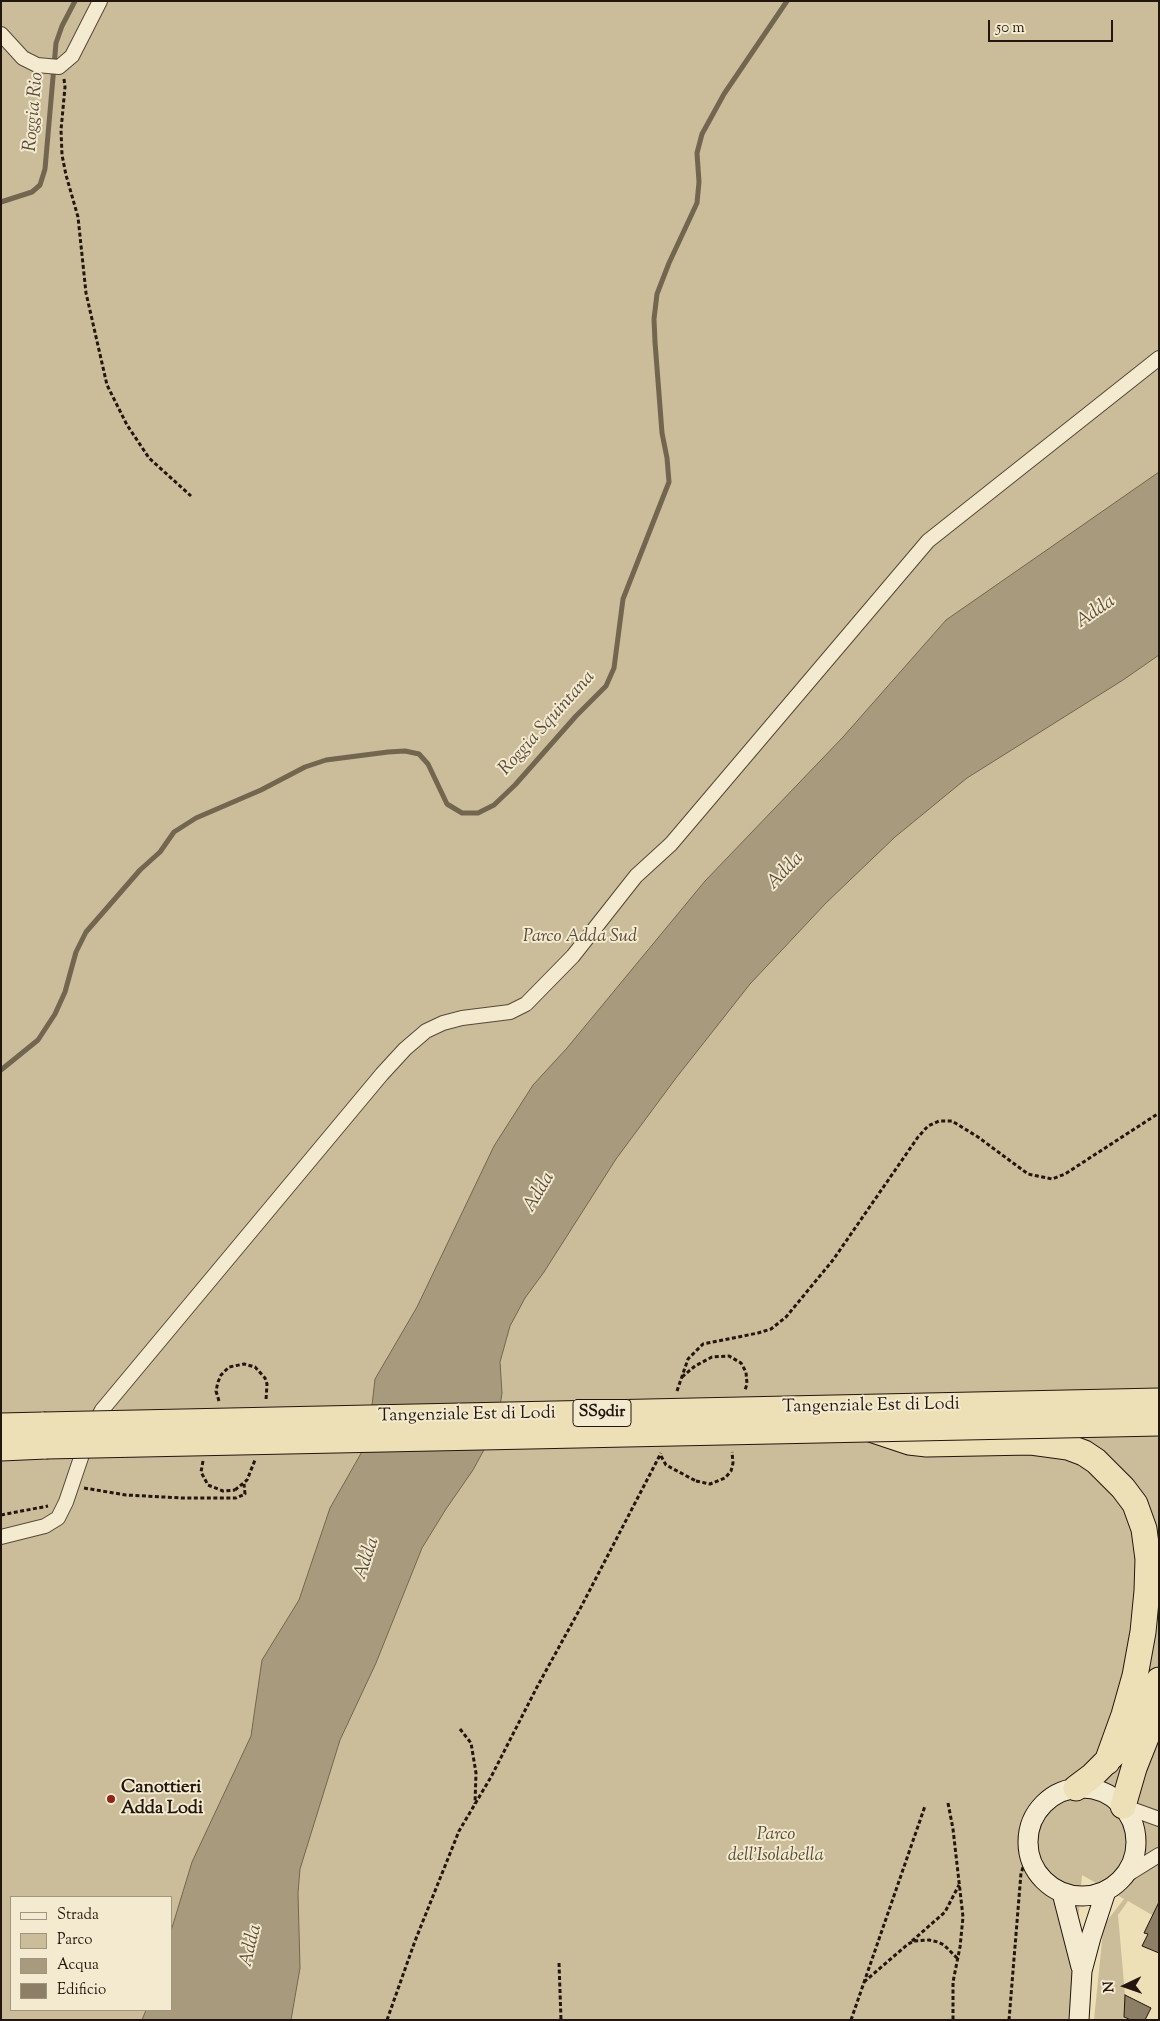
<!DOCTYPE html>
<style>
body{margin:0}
#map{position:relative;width:1160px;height:2021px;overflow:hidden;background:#eddfb6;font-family:"Sorts Mill Goudy",serif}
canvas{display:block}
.frame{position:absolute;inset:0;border:2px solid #23160e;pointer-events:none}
.legend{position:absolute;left:10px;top:1896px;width:162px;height:115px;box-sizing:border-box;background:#f3ead0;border:1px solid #a09582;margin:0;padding:6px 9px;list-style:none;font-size:15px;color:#23160e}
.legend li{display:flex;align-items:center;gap:10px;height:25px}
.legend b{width:25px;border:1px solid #a09582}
.north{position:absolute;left:1100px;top:1961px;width:50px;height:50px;-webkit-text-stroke:4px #f3ead0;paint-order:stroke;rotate:267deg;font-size:14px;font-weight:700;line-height:20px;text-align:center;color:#23160e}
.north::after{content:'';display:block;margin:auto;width:18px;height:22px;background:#23160e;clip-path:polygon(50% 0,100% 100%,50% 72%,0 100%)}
.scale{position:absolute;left:988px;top:20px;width:125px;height:22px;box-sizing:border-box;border:2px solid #23160e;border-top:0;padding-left:6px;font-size:15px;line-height:18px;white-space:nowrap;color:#23160e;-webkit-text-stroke:4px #f3ead0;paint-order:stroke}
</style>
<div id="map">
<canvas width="1160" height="2021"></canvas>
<div class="frame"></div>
<ul class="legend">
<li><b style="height:6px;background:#f3ead0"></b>Strada</li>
<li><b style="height:14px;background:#cbbd99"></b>Parco</li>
<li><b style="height:14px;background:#a89b7d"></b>Acqua</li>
<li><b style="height:14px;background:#8c7f65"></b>Edificio</li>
</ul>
<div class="north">N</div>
<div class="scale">50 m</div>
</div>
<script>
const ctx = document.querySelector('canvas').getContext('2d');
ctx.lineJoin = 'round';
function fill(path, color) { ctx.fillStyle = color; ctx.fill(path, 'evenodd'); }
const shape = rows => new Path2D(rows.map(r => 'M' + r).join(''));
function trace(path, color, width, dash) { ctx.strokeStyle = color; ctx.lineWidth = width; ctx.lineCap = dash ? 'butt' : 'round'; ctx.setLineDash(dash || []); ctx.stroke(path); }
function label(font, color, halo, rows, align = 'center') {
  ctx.font = font + ' "Sorts Mill Goudy",serif'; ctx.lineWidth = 4; ctx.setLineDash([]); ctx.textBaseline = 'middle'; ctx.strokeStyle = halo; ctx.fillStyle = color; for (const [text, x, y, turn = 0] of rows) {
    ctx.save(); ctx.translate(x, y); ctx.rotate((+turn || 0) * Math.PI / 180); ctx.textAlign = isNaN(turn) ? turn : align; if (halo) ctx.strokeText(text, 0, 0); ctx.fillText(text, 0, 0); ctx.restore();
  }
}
const green = shape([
 [1,1,1159,1,1159,1919,1128,1901,1118,1915,1125,1995,1124,2020,1094,2020,1103,1931,1106,1922,1124,1899,1082,1875,1070,2020,1,2020],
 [11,1897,171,1897,171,2010,11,2010]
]);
const water = shape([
 [1159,472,1159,655,1123,680,967,778,895,837,826,903,750,984,676,1078,616,1159,544,1272,525,1298,510,1326,500,1362,502,1393,497,1426,473,1470,446,1509,422,1548,376,1663,340,1740,300,1869,298,1893,300,1968,291,2020,142,2020,146,2010,171,2010,171,1931,192,1862,251,1736,262,1660,299,1600,330,1508,368,1441,375,1379,417,1307,494,1146,533,1085,567,1048,705,881,843,737,946,620,1159,472]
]);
const stream = shape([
 [1,202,32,192,40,185,45,169,56,43,62,26,75,1],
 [1,1070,38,1040,55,1014,65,992,76,952,86,932,140,870,160,852,174,832,196,818,261,790,305,767,326,760,388,752,405,751,419,754,428,764,447,804,462,813,478,813,494,805,515,785,576,716,606,686,614,668,623,599,669,482,667,458,662,433,655,342,654,319,657,294,669,263,697,203,699,182,697,153,702,134,724,94,787,1]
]);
const building = shape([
 [1159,1902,1159,1953,1142,1946,1148,1934,1144,1933,1159,1902],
 [1125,1995,1151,2008,1145,2020,1131,2020,1124,2017,1125,1995]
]);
const path = shape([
 [64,79,65,87,61,130,62,155,66,175,78,217,86,293,107,385,127,425,149,458,191,496],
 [682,1377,695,1366,712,1357,729,1356,741,1363,746,1372,747,1384,745,1390],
 [677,1391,688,1359,703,1344,758,1333,771,1329,786,1317,833,1260,918,1137,928,1126,939,1121,952,1121,978,1137,1028,1174,1052,1179,1065,1174,1159,1113],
 [219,1401,216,1391,218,1382,221,1375,229,1367,244,1364,255,1367,265,1378,267,1384,266,1400],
 [661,1456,666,1465,696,1481],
 [84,1488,126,1495,182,1498,236,1498,245,1494,244,1484],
 [235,1490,247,1480,255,1460],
 [1,1515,48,1506],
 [460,1729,471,1743,476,1773,475,1804],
 [948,1803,953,1829,963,1917,960,1947,953,1982,953,2020],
 [912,1941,945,1912,959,1885],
 [559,1963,561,2020],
 [864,1982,908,1944,914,1941,929,1940,938,1942,944,1945,958,1959],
 [387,2020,415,1941,459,1831,491,1777,537,1687,581,1607,661,1453],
 [851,2020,925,1806],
 [1009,2020,1021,1873,1029,1852]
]);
const street = shape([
 [1,34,23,58,37,65,59,67,72,56,100,1],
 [1,1537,45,1526,58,1518,66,1502,88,1437,102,1410,382,1074,405,1049,426,1031,443,1023,462,1018,510,1012,526,1004,573,956,636,876,671,844,928,541,1159,358],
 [1123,1806,1159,1819],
 [1125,1876,1159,1855]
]);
const secondary = shape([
 '1028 1842a54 54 0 1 1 108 0a54 54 0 1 1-108 0Z',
 [1062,1893,1081,1967],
 [1079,2020,1082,1971,1091,1937,1106,1891]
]);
const highway = shape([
 [1,1426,44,1425],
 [873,1430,909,1442,927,1444,1031,1442,1068,1447,1084,1453,1096,1461,1123,1488,1135,1504,1144,1529,1148,1559,1147,1591,1143,1632,1135,1676,1124,1715,1107,1762],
 [1,1448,46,1446],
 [1076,1788,1092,1776,1116,1752,1135,1723,1159,1680],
 [1123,1806,1134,1768,1159,1705]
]);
const pathBridge = shape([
 [203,1461,201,1472,208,1485,223,1491,235,1490],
 [696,1481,710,1484,725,1478,731,1471,733,1463,732,1452]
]);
const highwayBridge = shape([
 [44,1425,1159,1401],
 [46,1446,1159,1423]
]);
const markers = [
 [111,1799,5,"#8f2418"]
];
const shields = [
 [602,1413,58]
];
const shieldNames = [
 ["SS9dir",602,1413]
];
const parkNames = [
 ["Parco Adda Sud",580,938],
 ["Parco",776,1836],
 ["dell'Isolabella",776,1857]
];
const streetNames = [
 ["Tangenziale Est di Lodi",871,1407,-1],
 ["Tangenziale Est di Lodi",467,1416,-1]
];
const poiNames = [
 ["Canottieri",121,1789],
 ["Adda Lodi",121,1810]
];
const waterNames = [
 ["Roggia Rio",35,112,-85],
 ["Adda",1096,613,-34],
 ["Roggia Squintana",548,724,-48],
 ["Adda",786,872,-46],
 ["Adda",540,1193,-59],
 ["Adda",368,1559,-71],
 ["Adda",252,1946,-76]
];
fill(green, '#cbbd99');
fill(water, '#a89b7d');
trace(water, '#736651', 1);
trace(stream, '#736651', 5);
fill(building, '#8c7f65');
trace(building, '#23160e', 1);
trace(street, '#564838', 16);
trace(secondary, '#23160e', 21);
trace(highway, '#23160e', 27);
trace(path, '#23160e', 3, [4, 2.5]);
trace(street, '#f3ead0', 14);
trace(secondary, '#f3ead0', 19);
trace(highway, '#eddfb6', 25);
trace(highwayBridge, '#23160e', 27, []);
trace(pathBridge, '#23160e', 3, [4, 2.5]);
trace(highwayBridge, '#eddfb6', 25);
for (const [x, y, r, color] of markers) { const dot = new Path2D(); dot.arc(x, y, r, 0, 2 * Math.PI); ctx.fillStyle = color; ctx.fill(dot); trace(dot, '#f3ead0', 2); }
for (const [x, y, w] of shields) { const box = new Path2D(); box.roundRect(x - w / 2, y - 13.5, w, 27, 4); ctx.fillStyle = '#f3ead0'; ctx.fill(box); trace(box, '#23160e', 1); }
label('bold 16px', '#23160e', null, shieldNames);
label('italic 18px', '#554838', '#f3ead0', parkNames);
label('18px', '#23160e', '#f3ead0', streetNames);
label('bold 18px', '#23160e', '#f3ead0', poiNames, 'left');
label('italic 19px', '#584b3a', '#f3ead0', waterNames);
</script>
